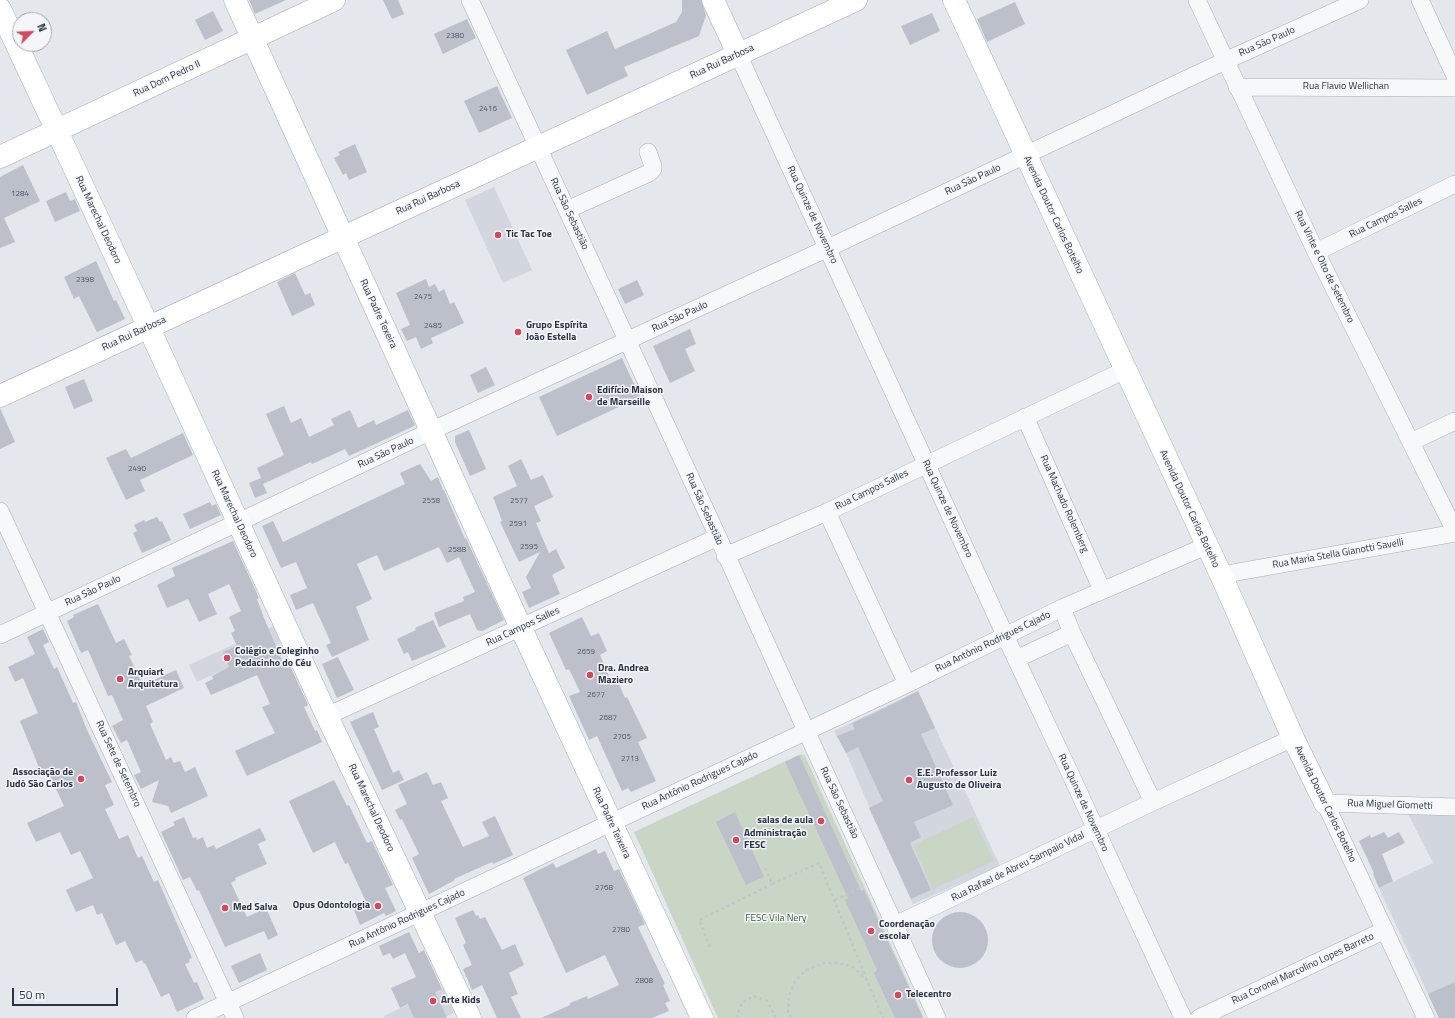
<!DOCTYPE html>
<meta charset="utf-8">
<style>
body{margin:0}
#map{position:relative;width:1455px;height:1018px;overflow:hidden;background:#e4e7ec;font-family:"Titillium Web",sans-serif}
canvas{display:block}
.north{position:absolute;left:12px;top:12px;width:40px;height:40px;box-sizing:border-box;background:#f4f6f9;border:1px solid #a4a8b1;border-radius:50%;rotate:66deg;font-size:11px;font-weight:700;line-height:16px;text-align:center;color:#2b3445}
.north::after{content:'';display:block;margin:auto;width:14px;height:18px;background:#d1495b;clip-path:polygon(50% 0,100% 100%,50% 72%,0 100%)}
.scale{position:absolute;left:12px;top:988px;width:106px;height:18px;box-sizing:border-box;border:2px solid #2b3445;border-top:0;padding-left:5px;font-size:12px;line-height:14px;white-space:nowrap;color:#2b3445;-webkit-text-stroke:3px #f4f6f9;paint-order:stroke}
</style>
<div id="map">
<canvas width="1455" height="1018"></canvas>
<div class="north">N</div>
<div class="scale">50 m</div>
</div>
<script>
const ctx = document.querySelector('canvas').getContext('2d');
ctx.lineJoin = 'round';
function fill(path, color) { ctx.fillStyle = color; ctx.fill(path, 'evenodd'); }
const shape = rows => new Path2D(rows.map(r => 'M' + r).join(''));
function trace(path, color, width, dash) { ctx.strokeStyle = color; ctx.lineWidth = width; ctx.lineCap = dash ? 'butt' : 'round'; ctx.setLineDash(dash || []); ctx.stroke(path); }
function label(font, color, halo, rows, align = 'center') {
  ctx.font = font + ' "Titillium Web",sans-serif'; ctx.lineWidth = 3; ctx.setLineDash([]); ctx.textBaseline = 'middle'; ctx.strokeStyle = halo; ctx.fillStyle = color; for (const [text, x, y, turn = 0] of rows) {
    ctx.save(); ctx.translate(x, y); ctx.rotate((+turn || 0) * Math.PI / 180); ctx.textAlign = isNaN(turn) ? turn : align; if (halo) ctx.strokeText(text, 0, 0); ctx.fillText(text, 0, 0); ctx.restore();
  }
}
const built = shape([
 [494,187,532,270,503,283,465,200],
 [274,626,282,643,197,682,189,665],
 [918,691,1000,866,913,904,881,834,846,753,834,731],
 [1407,812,1455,815,1455,1018,1439,1018,1379,888,1433,863],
 [443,988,454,1013,443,1018,385,1018,384,1016]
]);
const green = shape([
 [801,754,805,756,924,1018,718,1018,634,832],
 [973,817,994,861,933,889,913,845]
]);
const building = shape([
 [249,0,286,0,255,14],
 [383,0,398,0,404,14,392,19],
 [682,0,701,0,706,15,699,36,624,67,628,76,587,95,566,50,607,31,615,49,676,22,682,12],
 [1015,2,1025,24,987,42,977,19],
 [213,11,223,31,205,40,195,20],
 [932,13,940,31,910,45,901,26],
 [467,19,476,38,443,54,434,34],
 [497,86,512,118,479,133,464,101],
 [355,144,367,172,349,180,346,173,343,175,334,158,340,155,338,152],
 [23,165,40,201,4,218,15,242,0,248,0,177],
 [66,192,70,201,75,199,80,211,55,222,46,201],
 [96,261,114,301,116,300,125,319,97,332,79,296,74,299,64,277],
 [295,273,305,295,310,293,315,305,292,316,277,282],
 [426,279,429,287,435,284,439,292,444,289,450,304,454,302,464,323,431,338,433,343,421,349,416,337,407,341,401,329,410,325,396,293],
 [637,280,644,295,625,304,618,289],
 [690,329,696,344,685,349,695,371,670,383,653,346],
 [622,358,640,397,557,436,539,397],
 [486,367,495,385,478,393,470,375],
 [84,379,93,401,74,409,65,387],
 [284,406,291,423,301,418,309,437,334,425,331,419,350,410,358,428,374,420,376,425,408,410,415,425,412,427,349,456,345,449,312,464,311,462,276,478,263,484,267,493,255,498,249,483,261,478,257,468,284,455,266,414],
 [0,408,15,442,0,449],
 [469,430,486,469,470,476,455,442,455,436],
 [183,433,193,455,140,480,145,491,126,500,106,458,126,449,131,458],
 [521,459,531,480,543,475,553,497,534,506,541,521,536,523,549,553,556,549,565,568,552,575,560,594,529,608,522,592,531,588,526,577,540,552,519,562,500,522,502,521,493,497,517,486,508,466],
 [420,464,431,481,438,477,443,490,444,490,465,539,466,538,504,620,482,631,477,630,470,614,439,627,434,613,464,601,463,597,475,592,459,557,447,563,439,547,384,571,377,555,357,564,372,599,356,607,369,640,332,657,326,645,331,643,313,603,296,610,290,595,307,588,296,562,281,568,262,526,273,521,283,542,405,484,400,473],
 [210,502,212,506,216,504,221,515,190,529,183,514],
 [157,517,160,522,162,521,171,540,142,553,133,533,137,531,134,525,144,520,145,522],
 [233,541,259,598,257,599,264,618,283,663,288,661,308,705,304,707,315,731,317,730,322,742,247,776,235,751,275,733,262,707,270,704,257,675,211,695,205,683,213,679,212,676,229,667,223,652,237,646,231,633,235,631,229,617,241,611,229,584,208,594,217,614,199,622,188,599,167,608,157,585,175,576,172,568],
 [98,604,116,643,124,639,132,655,129,656,143,685,176,670,184,688,146,706,153,722,150,724,166,760,171,757,174,763,180,761,185,772,195,767,208,796,171,813,168,806,152,802,159,780,141,789,134,775,141,772,127,740,121,743,112,726,123,720,112,695,108,696,88,650,81,653,67,621,74,617,73,615],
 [582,617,591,636,599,633,607,651,600,655,611,681,614,680,615,683,618,682,625,698,627,697,647,738,638,742,656,781,631,792,628,788,622,791,597,736,589,740,569,696,580,692,569,669,566,670,549,633],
 [433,620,446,647,412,661,408,652,404,654,397,639,416,630,415,628],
 [43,629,49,642,43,645,54,669,57,667,73,703,76,702,87,730,112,782,105,785,114,805,105,809,119,839,128,835,138,858,142,856,154,882,158,880,192,958,189,959,190,962,185,964,194,983,197,982,204,999,177,1012,169,993,161,997,145,963,144,964,142,960,136,963,125,941,116,945,102,913,97,915,93,905,76,912,66,890,93,878,80,851,71,855,60,832,36,842,27,823,64,806,48,772,42,775,20,721,38,713,23,678,15,682,8,667,35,654,27,637],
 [338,657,354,690,337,698,322,664],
 [918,691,935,728,921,734,953,805,914,822,921,837,910,843,931,890,911,899,869,808,883,801,858,747,846,753,837,736,855,729,852,723,877,712],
 [373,712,379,727,374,729,393,773,399,770,404,780,382,790,350,722],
 [799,755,861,891,864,890,923,1018,895,1018,874,973,877,970,845,900,848,898,785,762],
 [427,772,433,785,441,782,448,798,441,801,463,847,489,836,482,822,495,816,513,855,493,864,492,862,454,879,455,880,429,894,412,858,419,854,402,819,400,820,395,810,407,804,398,785],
 [334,780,347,806,349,805,367,843,372,841,393,885,385,888,396,911,386,916,384,913,360,925,354,910,367,904,348,863,345,864,335,842,313,853,289,801],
 [735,812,764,877,746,885,716,822],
 [184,817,193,838,196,837,197,840,203,837,207,848,214,845,216,849,260,828,266,840,258,844,267,864,235,878,236,880,231,883,247,917,266,908,278,935,268,940,264,931,225,947,199,890,197,891,190,877,183,880,161,832,175,825,173,822],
 [1384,832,1388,838,1399,832,1405,843,1382,854,1393,881,1379,888,1373,874,1374,873,1359,841,1370,835,1371,838],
 [596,849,598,854,605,851,614,871,619,869,645,924,638,927,665,984,663,985,670,1001,665,1003,669,1011,652,1018,541,1018,570,1005,570,1003,587,996,588,999,619,985,605,955,566,973,523,878,553,863,556,868],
 [473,910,476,916,478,915,480,919,485,917,502,950,515,944,524,965,509,973,518,994,511,997,521,1018,497,1018,482,985,472,990,463,969,472,965,463,945,466,943,455,918],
 '932 940a28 28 0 1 1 56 0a28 28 0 1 1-56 0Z',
 [409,932,419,953,424,950,442,989,435,992,447,1018,414,1018,408,1004,400,1008,391,988,416,977,405,953,393,959,390,953,383,956,379,946],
 [260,953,267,970,239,983,231,966],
 [1455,982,1455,1018,1439,1018,1428,994]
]);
const path = shape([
 [765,868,772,884,819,863,867,980],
 [835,900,862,887],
 [710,947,699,920,772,884],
 [738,1018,737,1014,742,1003,754,996,767,1001,776,1018],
 [791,1018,788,1012,789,996,796,980,806,970,823,963,838,963,853,967,867,980,883,1018]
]);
const minor = shape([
 [470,0,718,537,937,1018],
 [1197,0,1316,252,1455,531],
 [1420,0,1455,76],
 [738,54,1016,659,1069,771,1183,1018],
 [1237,87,1455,88],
 [567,210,649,173,653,169,653,166,648,152],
 [1316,252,1455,184],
 [1025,417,1102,590],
 [1411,442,1455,421],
 [0,511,235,1018],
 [827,512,907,684],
 [725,556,827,512,1125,370],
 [1221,575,1455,533],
 [1072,633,1153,802],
 [0,635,431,431,828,248,1225,61,1360,0],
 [1016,659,1072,633,1062,608],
 [327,716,718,537],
 [895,925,1153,802,1293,738],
 [195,1018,907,684,1062,608,1206,546],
 [1199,1018,1385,930],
 [1426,1018,1325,803,1455,807]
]);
const major = shape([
 [235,0,521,628,702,1018],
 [713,0,738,54],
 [954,0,1221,575,1293,738,1325,803],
 [0,9,149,328,327,716,470,1018],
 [0,157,334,0],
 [0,396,856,0]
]);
const markers = [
 [498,235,4,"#d1495b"],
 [518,332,4,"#d1495b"],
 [589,397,4,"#d1495b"],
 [227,658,4,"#d1495b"],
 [590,675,4,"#d1495b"],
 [120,679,4,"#d1495b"],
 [81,779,4,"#d1495b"],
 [909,780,4,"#d1495b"],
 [821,821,4,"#d1495b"],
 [736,840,4,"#d1495b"],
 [378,906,4,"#d1495b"],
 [225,908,4,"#d1495b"],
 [871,931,4,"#d1495b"],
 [898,995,4,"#d1495b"],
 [433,1001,4,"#d1495b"]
];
const numberNames = [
 ["2380",455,36],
 ["2416",488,109],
 ["1284",20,194],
 ["2398",85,280],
 ["2475",423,297],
 ["2485",433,326],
 ["2490",137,469],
 ["2558",431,501],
 ["2577",519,501],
 ["2591",518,524],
 ["2595",529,547],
 ["2588",457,550],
 ["2659",586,652],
 ["2677",596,695],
 ["2687",608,718],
 ["2705",622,737],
 ["2713",630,759],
 ["2768",604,888],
 ["2780",621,930],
 ["2808",644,981]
];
const streetNames = [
 ["Rua São Paulo",1267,42,-24],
 ["Rua Rui Barbosa",722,62,-25],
 ["Rua Dom Pedro II",167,79,-25],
 ["Rua Flavio Wellichan",1346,87],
 ["Rua São Paulo",973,180,-25],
 ["Rua Rui Barbosa",428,198,-25],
 ["Rua São Sebastião",569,214,65],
 ["Rua Quinze de Novembro",812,215,65],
 ["Avenida Doutor Carlos Botelho",1053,215,65],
 ["Rua Campos Salles",1386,218,-26],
 ["Rua Marechal Deodoro",98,220,65],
 ["Rua Vinte e Oito de Setembro",1324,267,64],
 ["Rua Padre Texeira",378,314,65],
 ["Rua São Paulo",680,317,-25],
 ["Rua Rui Barbosa",134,334,-25],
 ["Rua São Paulo",386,453,-25],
 ["Rua Campos Salles",872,490,-26],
 ["Rua Machado Rolemberg",1064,504,66],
 ["Rua São Sebastião",704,509,66],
 ["Rua Quinze de Novembro",947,509,65],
 ["Avenida Doutor Carlos Botelho",1189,509,65],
 ["Rua Marechal Deodoro",234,514,65],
 ["Rua Maria Stella Gianotti Savelli",1338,554,-10],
 ["Rua São Paulo",93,591,-25],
 ["Rua Campos Salles",523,627,-25],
 ["Rua Antônio Rodrigues Cajado",993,642,-26],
 ["Rua Sete de Setembro",118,764,65],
 ["Rua Antônio Rodrigues Cajado",700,781,-25],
 ["Rua São Sebastião",839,803,65],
 ["Rua Quinze de Novembro",1083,803,65],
 ["Avenida Doutor Carlos Botelho",1325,804,64],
 ["Rua Miguel Giometti",1390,805,2],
 ["Rua Marechal Deodoro",371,808,65],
 ["Rua Padre Teixeira",611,823,65],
 ["Rua Rafael de Abreu Sampaio Vidal",1018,867,-26],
 ["Rua Antônio Rodrigues Cajado",407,919,-25],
 ["Rua Coronel Marcolino Lopes Barreto",1303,969,-25]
];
const poiNames = [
 ["Tic Tac Toe",506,235],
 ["Grupo Espírita",526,326],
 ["João Estella",526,338],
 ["Edifício Maison",597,391],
 ["de Marseille",597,403],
 ["Colégio e Coleginho",235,652],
 ["Pedacinho do Céu",235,664],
 ["Dra. Andrea",598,669],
 ["Maziero",598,681],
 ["Arquiart",128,673],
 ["Arquitetura",128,685],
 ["Associação de",73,773,"right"],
 ["Judô São Carlos",73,785,"right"],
 ["E.E. Professor Luiz",917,774],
 ["Augusto de Oliveira",917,786],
 ["salas de aula",813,821,"right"],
 ["Administração",744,834],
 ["FESC",744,846],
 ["Opus Odontologia",370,906,"right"],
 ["Med Salva",233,908],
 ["Coordenação",879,925],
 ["escolar",879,937],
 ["Telecentro",906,995],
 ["Arte Kids",441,1001]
];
const parkNames = [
 ["FESC Vila Nery",776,919]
];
fill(built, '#d2d6de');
fill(green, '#c9d6c5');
fill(building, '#bbc0ca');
trace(minor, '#a9aeb7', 18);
trace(major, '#a3abb8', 23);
trace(path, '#c2c5cb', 2.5, [3, 3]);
trace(minor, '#f7f8fa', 17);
trace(major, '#fff', 22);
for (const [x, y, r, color] of markers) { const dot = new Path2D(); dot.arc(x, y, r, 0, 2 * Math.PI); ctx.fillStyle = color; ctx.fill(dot); trace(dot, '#f4f6f9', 1.5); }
label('8px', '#4f5766', null, numberNames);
label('10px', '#2b3445', '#f4f6f9', streetNames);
label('bold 10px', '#2b3445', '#f4f6f9', poiNames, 'left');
label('10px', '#3f6138', '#f4f6f9', parkNames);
</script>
